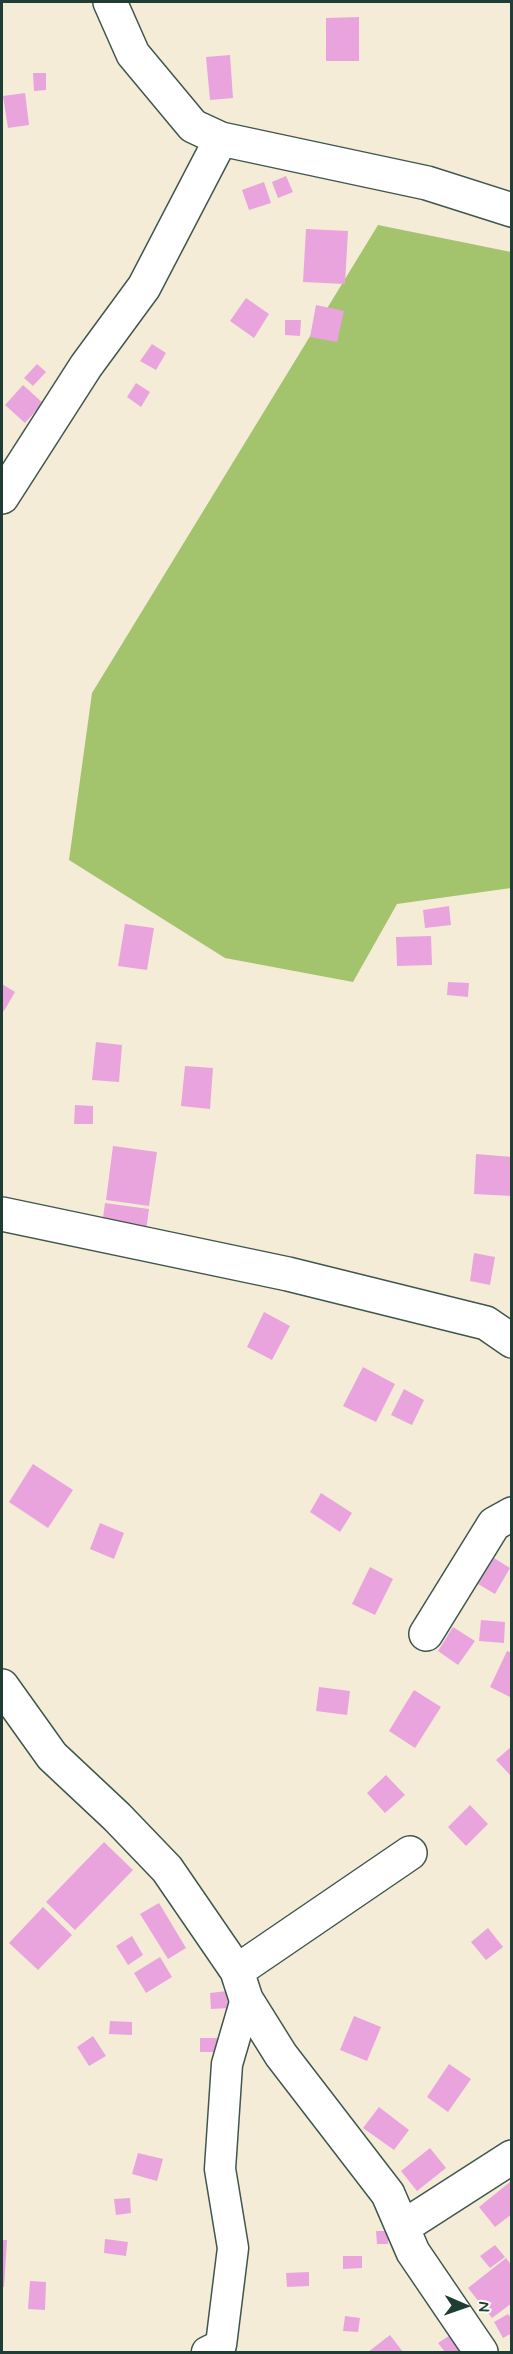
<!DOCTYPE html>
<style>
body{margin:0}
#map{position:relative;width:513px;height:2354px;overflow:hidden;background:#f4ecd7;font-family:Mynerve,sans-serif}
canvas{display:block}
.frame{position:absolute;inset:0;border:3px solid #1f3d34;pointer-events:none}
.north{position:absolute;left:435px;top:2276px;width:60px;height:60px;-webkit-text-stroke:4px #fdfcf7;paint-order:stroke;rotate:92deg;font-size:16px;font-weight:700;line-height:24px;text-align:center;color:#1f3d34}
.north::after{content:'';display:block;margin:auto;width:21px;height:27px;background:#1f3d34;clip-path:polygon(50% 0,100% 100%,50% 72%,0 100%)}
</style>
<div id="map">
<canvas width="513" height="2354"></canvas>
<div class="frame"></div>
<div class="north">N</div>
</div>
<script>
const ctx = document.querySelector('canvas').getContext('2d');
ctx.lineJoin = 'round';
function fill(path, color) { ctx.fillStyle = color; ctx.fill(path, 'evenodd'); }
const shape = rows => new Path2D(rows.map(r => 'M' + r).join(''));
function trace(path, color, width, dash) { ctx.strokeStyle = color; ctx.lineWidth = width; ctx.lineCap = dash ? 'butt' : 'round'; ctx.setLineDash(dash || []); ctx.stroke(path); }
const green = shape([
 [378,225,511,252,511,888,397,904,353,982,225,958,69,860,92,693]
]);
const building = shape([
 [359,17,359,61,326,61,326,18],
 [230,55,233,98,210,100,206,57],
 [33,73,46,73,46,90,34,91],
 [25,93,29,125,8,128,3,96],
 [286,176,293,192,278,198,272,182],
 [264,182,271,203,249,210,242,190],
 [306,229,348,231,345,284,303,282],
 [246,298,269,314,254,338,230,321],
 [316,305,344,311,337,342,310,337],
 [285,320,301,320,300,336,285,335],
 [152,344,166,353,156,370,140,361],
 [37,364,46,372,33,386,24,378],
 [136,383,150,392,141,407,127,397],
 [23,385,43,403,25,423,5,405],
 [449,906,451,925,425,928,423,910],
 [125,924,154,928,147,970,118,966],
 [431,936,432,965,397,966,396,937],
 [448,982,469,983,468,997,447,995],
 [2,984,15,992,4,1011,2,1010],
 [96,1042,122,1045,119,1082,92,1080],
 [185,1066,213,1068,210,1109,181,1106],
 [75,1105,93,1106,93,1124,74,1124],
 [113,1146,157,1152,149,1206,106,1200],
 [476,1154,512,1157,512,1196,474,1194],
 [105,1203,149,1209,146,1231,102,1225],
 [474,1253,495,1257,490,1285,470,1281],
 [264,1312,290,1326,272,1360,247,1347],
 [363,1367,395,1384,376,1422,343,1406],
 [404,1389,424,1400,412,1425,391,1415],
 [33,1464,73,1490,48,1528,9,1502],
 [321,1493,352,1513,340,1532,310,1512],
 [100,1523,124,1533,114,1559,90,1549],
 [494,1558,510,1568,495,1594,478,1584],
 [370,1567,393,1579,375,1615,352,1604],
 [481,1620,505,1622,504,1643,479,1641],
 [453,1627,475,1641,458,1665,438,1651],
 [507,1651,512,1653,512,1698,490,1687],
 [319,1687,350,1691,347,1715,316,1711],
 [414,1690,441,1707,415,1748,389,1731],
 [512,1746,512,1774,510,1775,496,1760],
 [386,1775,405,1795,385,1813,367,1793],
 [470,1805,488,1824,466,1846,448,1827],
 [104,1842,133,1870,75,1930,46,1902],
 [159,1903,186,1948,168,1959,140,1914],
 [43,1907,72,1935,38,1970,9,1943],
 [488,1928,503,1947,486,1960,471,1942],
 [132,1936,143,1955,128,1965,116,1946],
 [160,1957,172,1977,146,1993,134,1973],
 [227,1991,229,2008,211,2009,210,1993],
 [354,2016,381,2027,367,2061,340,2050],
 [110,2021,132,2022,132,2035,109,2034],
 [93,2036,106,2056,89,2066,77,2047],
 [200,2038,219,2038,219,2052,200,2052],
 [449,2064,471,2079,448,2112,427,2097],
 [379,2107,409,2130,394,2150,363,2128],
 [430,2148,446,2168,417,2191,401,2171],
 [138,2153,163,2159,157,2181,132,2174],
 [510,2182,512,2214,495,2227,479,2207],
 [130,2198,131,2213,116,2215,114,2199],
 [376,2231,388,2231,388,2244,377,2244],
 [105,2239,128,2242,126,2256,104,2253],
 [2,2240,7,2240,4,2287,2,2287],
 [495,2245,505,2257,490,2268,480,2256],
 [343,2256,362,2256,362,2268,343,2269],
 [506,2258,512,2266,512,2303,492,2318,468,2288],
 [309,2272,309,2286,287,2287,286,2273],
 [30,2281,46,2282,45,2310,28,2309],
 [508,2314,512,2320,512,2333,503,2338,494,2322],
 [345,2316,360,2318,358,2332,343,2331],
 [455,2332,465,2352,445,2352,438,2343],
 [390,2335,403,2352,368,2352]
]);
const pedestrian = shape([
 [207,2352,221,2345,233,2248,220,2169,227,2064,246,1999]
]);
const minor = shape([
 [110,2,133,54,193,126,221,139,427,183,512,210],
 [2,497,86,366,144,287,221,139],
 [2,1214,288,1274,486,1323,512,1341],
 [426,1634,494,1524,512,1514],
 [2,1686,52,1756,117,1817,167,1869,237,1971,246,1999,281,2055,388,2194,413,2252,481,2352],
 [237,1971,410,1853],
 [403,2227,512,2157]
]);
fill(green, '#a3c46d');
fill(building, '#e9a4de');
trace(pedestrian, '#3f574c', 33);
trace(minor, '#3f574c', 36);
trace(pedestrian, '#fff', 30);
trace(minor, '#fff', 33);
</script>
